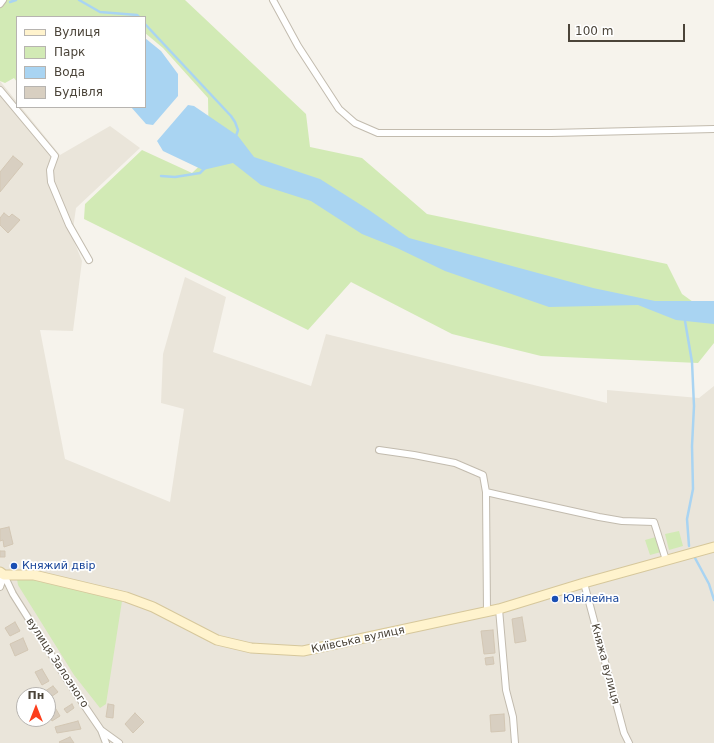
<!DOCTYPE html>
<meta charset="utf-8">
<style>
body{margin:0}
#map{position:relative;width:714px;height:743px;overflow:hidden;background:#f6f3ec;font-family:"DejaVu Sans",sans-serif}
canvas{display:block}
.legend{position:absolute;left:16px;top:16px;width:130px;height:92px;box-sizing:border-box;background:#fff;border:1px solid #b7b4b0;margin:0;padding:5px 7px;list-style:none;font-size:12px;color:#4b4439}
.legend li{display:flex;align-items:center;gap:8px;height:20px}
.legend b{width:20px;border:1px solid #b7b4b0}
.north{position:absolute;left:16px;top:687px;width:40px;height:40px;box-sizing:border-box;background:#fff;border:1px solid #b7b4b0;border-radius:50%;rotate:0deg;font-size:11px;font-weight:700;line-height:16px;text-align:center;color:#4b4439}
.north::after{content:'';display:block;margin:auto;width:14px;height:18px;background:#fc3f1d;clip-path:polygon(50% 0,100% 100%,50% 72%,0 100%)}
.scale{position:absolute;left:568px;top:24px;width:117px;height:18px;box-sizing:border-box;border:2px solid #4b4439;border-top:0;padding-left:5px;font-size:12px;line-height:14px;white-space:nowrap;color:#4b4439;-webkit-text-stroke:3px #fff;paint-order:stroke}
</style>
<div id="map">
<canvas width="714" height="743"></canvas>
<ul class="legend">
<li><b style="height:5px;background:#fff3cd"></b>Вулиця</li>
<li><b style="height:11px;background:#d2eab5"></b>Парк</li>
<li><b style="height:11px;background:#a9d4f2"></b>Вода</li>
<li><b style="height:11px;background:#d8cfc1"></b>Будівля</li>
</ul>
<div class="north">Пн</div>
<div class="scale">100 m</div>
</div>
<script>
const ctx = document.querySelector('canvas').getContext('2d');
ctx.lineJoin = 'round';
function fill(path, color) { ctx.fillStyle = color; ctx.fill(path, 'evenodd'); }
const shape = rows => new Path2D(rows.map(r => 'M' + r).join(''));
function trace(path, color, width, dash) { ctx.strokeStyle = color; ctx.lineWidth = width; ctx.lineCap = dash ? 'butt' : 'round'; ctx.setLineDash(dash || []); ctx.stroke(path); }
function label(font, color, halo, rows, align = 'center') {
  ctx.font = font + ' "DejaVu Sans",sans-serif'; ctx.lineWidth = 3.5; ctx.setLineDash([]); ctx.textBaseline = 'middle'; ctx.strokeStyle = halo; ctx.fillStyle = color; for (const [text, x, y, turn = 0] of rows) {
    ctx.save(); ctx.translate(x, y); ctx.rotate((+turn || 0) * Math.PI / 180); ctx.textAlign = isNaN(turn) ? turn : align; if (halo) ctx.strokeText(text, 0, 0); ctx.fillText(text, 0, 0); ctx.restore();
  }
}
const residential = shape([
 [0,81,17,102,17,107,21,107,60,155,110,126,140,148,76,208,72,236,82,261,73,331,40,330,65,459,170,502,184,409,161,403,163,354,185,277,226,297,213,352,311,386,326,334,607,403,607,390,699,398,714,386,714,743,0,743],
 [24,695,48,695,48,719,24,719]
]);
const green = shape([
 [0,0,185,0,306,114,310,147,362,158,427,214,667,264,682,294,714,317,714,343,698,363,541,356,452,334,351,282,308,330,84,219,85,204,142,150,192,173,209,157,208,98,163,48,145,33,145,17,17,17,17,82,14,78,5,83,0,81],
 [679,531,683,546,669,550,665,534],
 [656,537,661,552,650,555,645,540],
 [20,576,122,601,106,704,100,708,74,675,18,585,17,579]
]);
const water = shape([
 [145,38,161,51,178,74,178,96,153,125,146,124,131,107,145,107],
 [188,105,194,106,238,136,254,157,320,179,369,210,409,238,593,288,655,301,714,301,714,324,676,320,638,305,549,307,445,271,397,248,362,234,311,201,261,185,233,163,203,170,163,151,157,141]
]);
const stream = shape([
 [79,0,100,12,137,15,139,17],
 [10,2,16,0],
 [145,24,231,116,235,122,238,130,236,136],
 [161,176,175,177,200,173,205,168],
 [685,321,692,362,694,406,692,446,693,489,687,519,689,546],
 [695,558,709,584,714,600]
]);
const building = shape([
 [13,156,23,164,0,192,0,172,13,156],
 [4,213,9,217,12,214,20,220,8,233,0,225,0,218,4,213],
 [9,527,13,544,4,547,3,540,0,541,0,529,9,527],
 [0,551,5,551,5,557,0,557,0,551],
 [522,617,526,641,515,643,512,619,522,617],
 [15,622,20,631,10,636,5,628,15,622],
 [493,630,495,653,484,654,481,631,493,630],
 [23,638,28,650,15,656,10,644,23,638],
 [493,657,494,664,486,665,485,658,493,657],
 [42,669,49,681,42,685,35,672,42,669],
 [53,686,58,692,48,699,48,695,43,695,42,693,53,686],
 [53,704,60,716,52,721,48,714,48,708,53,704],
 [72,704,74,708,67,713,64,709,72,704],
 [108,704,114,705,113,718,106,717,108,704],
 [135,713,144,722,133,733,125,724,135,713],
 [504,714,505,731,491,732,490,715,504,714],
 [78,721,81,729,57,733,55,727,78,721],
 [70,737,74,743,60,743,59,742,70,737]
]);
const street = shape([
 [273,0,298,46,339,109,355,123,378,133,551,133,714,129],
 [0,4,3,0],
 [0,90,55,156,50,170,51,182,69,225,89,260],
 [379,450,414,455,455,463,483,475,486,492,499,495,599,517,622,521,654,522,666,560],
 [486,492,487,612],
 [4,575,13,594,66,678,88,711,101,730,119,743],
 [584,583,624,733,629,743],
 [0,587,4,575],
 [499,609,506,690,513,717,515,743],
 [101,730,106,743]
]);
const secondary = shape([
 [0,572,4,575,34,575,126,597,153,607,217,640,251,648,303,651,499,609,584,583,714,547]
]);
const markers = [
 [14,566,4,"#1a4fb4"],
 [555,599,4,"#1a4fb4"]
];
const transitNames = [
 ["Княжий двір",22,566],
 ["Ювілейна",563,599]
];
const streetNames = [
 ["Київська вулиця",358,640,-12],
 ["вулиця Залозного",57,663,57],
 ["Княжа вулиця",605,664,75]
];
fill(residential, '#eae5da');
fill(green, '#d2eab5');
fill(water, '#a9d4f2');
trace(stream, '#a9d4f2', 2.5);
fill(building, '#d8cfc1');
trace(building, '#d3c7b4', 1);
trace(street, '#c2bbae', 8);
trace(secondary, '#d6c79b', 11);
trace(street, '#fff', 6);
trace(secondary, '#fff3cd', 9);
for (const [x, y, r, color] of markers) { const dot = new Path2D(); dot.arc(x, y, r, 0, 2 * Math.PI); ctx.fillStyle = color; ctx.fill(dot); trace(dot, '#fff', 1.5); }
label('11px', '#164399', '#fff', transitNames, 'left');
label('11px', '#4b4439', '#fff', streetNames);
</script>
